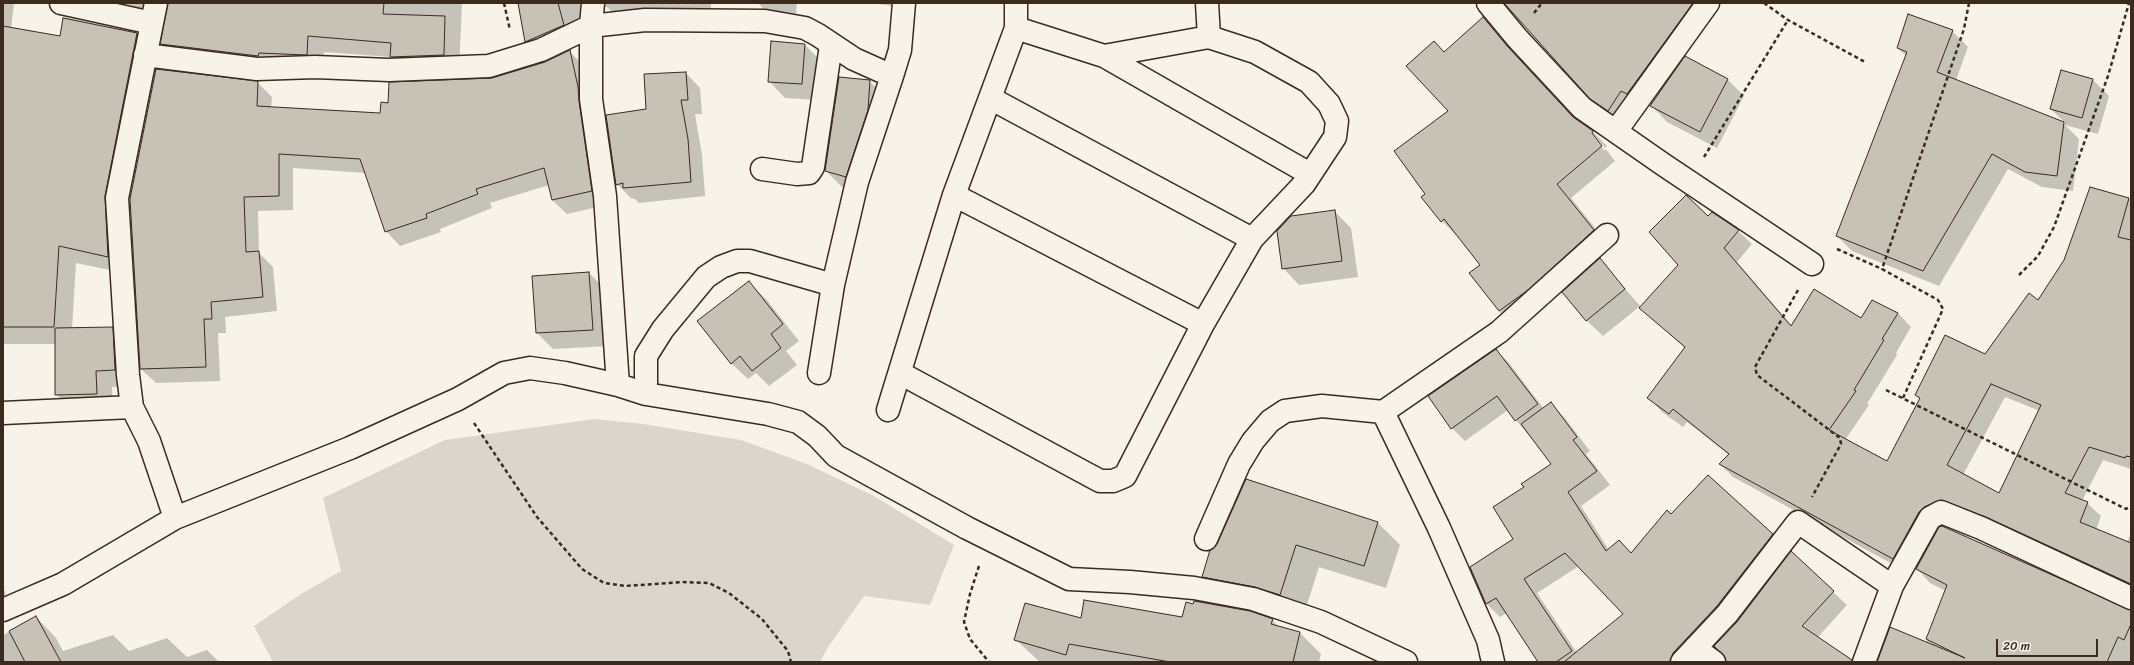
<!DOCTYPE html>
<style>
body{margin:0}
#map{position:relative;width:2134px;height:665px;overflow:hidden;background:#f7f3e8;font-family:Sriracha,sans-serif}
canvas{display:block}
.frame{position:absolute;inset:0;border:4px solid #3b2a1e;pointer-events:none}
.scale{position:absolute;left:1996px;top:639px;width:102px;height:18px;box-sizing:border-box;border:2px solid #3b2a1e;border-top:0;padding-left:5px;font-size:12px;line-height:14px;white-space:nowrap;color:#3b2a1e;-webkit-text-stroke:3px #f7f3e8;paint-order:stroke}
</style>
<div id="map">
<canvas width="2134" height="665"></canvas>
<div class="frame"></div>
<div class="scale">20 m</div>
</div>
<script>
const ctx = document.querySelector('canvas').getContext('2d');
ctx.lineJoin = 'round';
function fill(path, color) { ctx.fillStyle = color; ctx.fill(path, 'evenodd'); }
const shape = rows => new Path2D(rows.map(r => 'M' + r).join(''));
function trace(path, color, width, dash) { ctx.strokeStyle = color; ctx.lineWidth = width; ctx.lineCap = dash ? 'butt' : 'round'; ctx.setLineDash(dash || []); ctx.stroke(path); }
const green = shape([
 [594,419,643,424,741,440,807,464,874,496,954,545,930,605,864,596,828,647,820,662,273,662,254,626,301,594,341,571,323,498,445,440]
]);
const shadow = shape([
 [3,3,14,3,9,46,3,45],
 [80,3,462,3,459,71,407,73,391,57,324,52,323,70,177,60,162,44,169,6,163,10,158,23],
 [519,3,711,3,711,22,622,22,607,7,604,7,541,57,525,42],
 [758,3,797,3,796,14,767,12],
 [872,3,909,3,907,8],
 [1505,3,1723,3,1713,11,1623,125,1607,114,1591,98],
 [64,17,137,33,160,56,157,70,257,82,272,97,271,108,381,114,389,104,493,79,545,63,569,51,584,66,606,205,567,214,552,200,549,185,490,203,492,208,440,229,441,232,400,246,386,231,366,173,293,168,293,210,258,211,259,253,273,267,277,311,225,317,226,333,218,333,220,381,156,383,141,369,131,199,157,69,84,61,61,38],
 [1483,18,1575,119,1593,132,1607,146,1605,148,1615,161,1571,198,1608,244,1513,325,1499,311,1481,265,1457,234,1456,235,1442,221,1427,194,1450,112,1445,53],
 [1590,133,1594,135,1606,149,1605,151],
 [1952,31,1968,47,1956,80,2066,124,2051,109,2093,80,2109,96,2098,134,2065,125,2079,139,2073,191,2042,187,2008,169,1939,286,1852,251,1837,236,1907,57,1898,48],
 [805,45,821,61,818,100,785,98,769,81],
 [686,73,700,88,702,114,695,114,702,155,705,196,639,203,634,198,632,199,617,184,647,110],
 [3,80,128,80,145,97,121,213,125,273,76,263,72,329,112,328,129,345,131,386,112,387,113,410,73,411,56,394,56,344,3,344],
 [1728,80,1744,96,1717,148,1667,122,1651,105],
 [869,81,886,97,862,192,842,187,826,171],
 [2091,188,2131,200,2131,469,2103,460,2082,501,2087,503,2101,516,2096,530,2127,542,2131,533,2131,591,1960,514,1933,525,1907,572,1733,477,1720,464,1729,455,1687,422,1683,427,1662,412,1649,398,1685,348,1639,307,1603,336,1586,320,1600,260,1641,307,1679,265,1712,213,1738,231,1752,244,1737,262,1792,326,1861,319,1898,313,1911,327,1896,353,1897,355,1867,404,1869,405,1845,440,1887,463,1921,400,1916,395,1985,356,2038,301,2065,261],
 [2005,397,2040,411,1999,494,1963,475],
 [1335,212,1351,228,1358,277,1299,285,1283,268],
 [589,273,605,289,609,346,553,349,537,333],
 [749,283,766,299,799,341,786,351,797,365,769,386,756,373,748,379,731,363],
 [1496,350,1509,363,1544,409,1551,404,1564,417,1590,451,1586,454,1610,485,1581,506,1609,550,1631,554,1671,515,1772,535,1785,549,1691,662,1625,662,1699,591,1579,566,1537,593,1583,662,1539,662,1507,613,1500,617,1487,604,1514,539,1525,488,1552,464,1508,410,1465,441,1452,428],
 [1377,522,1400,545,1386,588,1319,567,1303,617,1226,599,1203,576,1211,551],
 [1942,527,2131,611,2131,662,1877,662,1926,643,1946,591,1930,583,1917,569],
 [1791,553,1847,605,1817,638,1853,662,1727,662,1738,622],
 [3,586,6,596,3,597],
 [36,617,56,638,63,651,113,635,129,651,167,638,187,657,207,650,219,662,3,662,3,635],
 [1183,618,1272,620,1280,628,1300,633,1321,654,1319,662,1040,662,1016,640,1081,620]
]);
const building = shape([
 [168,3,384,3,383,14,445,16,444,55,390,57,391,43,308,36,307,55,259,53,258,56,160,44,168,3],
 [518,3,558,3,564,25,525,42,518,3],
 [1504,3,1693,3,1627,94,1621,91,1608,111,1590,99,1504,3],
 [1908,14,1953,30,1937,72,2064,122,2057,176,2025,172,1992,154,1923,271,1836,236,1907,52,1897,48,1908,14],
 [1483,17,1508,47,1573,117,1593,131,1592,133,1602,146,1557,184,1594,230,1528,290,1499,311,1469,273,1480,265,1444,219,1441,222,1421,197,1425,194,1394,151,1448,111,1406,66,1434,41,1444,52,1483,17],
 [63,18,137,33,105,196,108,257,59,246,54,327,3,327,3,26,60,36,63,18],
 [771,41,805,44,802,84,768,82,771,41],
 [570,50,578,87,579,101,592,191,552,200,544,168,476,189,478,194,426,214,427,218,385,232,360,159,279,154,279,196,244,197,246,252,259,251,263,297,211,302,212,319,204,319,206,367,140,369,130,199,156,69,258,81,257,106,380,113,381,102,388,103,389,82,492,78,545,62,570,50],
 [1685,56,1728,79,1700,132,1650,106,1685,56],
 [2061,70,2093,79,2082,118,2050,109,2061,70],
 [686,72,688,100,681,100,688,139,691,182,623,188,623,183,616,185,606,115,646,109,644,74,686,72],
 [839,77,870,80,868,110,846,177,825,171,839,77],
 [2090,187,2129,198,2118,237,2131,240,2131,457,2126,456,2125,458,2089,447,2065,493,2088,502,2080,522,2131,543,2131,584,1986,517,1941,500,1924,507,1919,512,1893,559,1719,464,1729,454,1673,409,1669,414,1647,398,1685,347,1639,308,1678,265,1649,232,1686,195,1708,216,1712,212,1739,230,1724,248,1791,326,1814,289,1861,318,1872,300,1898,313,1882,339,1884,340,1854,390,1856,391,1829,430,1887,461,1920,398,1915,395,1945,335,1985,354,2029,293,2038,300,2064,260,2090,187],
 [1991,384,2041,405,1999,493,1947,465,1991,384],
 [1335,210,1342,261,1282,269,1277,231,1291,216,1335,210],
 [1600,258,1625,289,1586,321,1562,292,1600,258],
 [589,272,593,330,536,333,532,276,589,272],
 [749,281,783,324,771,334,781,348,752,371,740,356,731,364,697,321,749,281],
 [113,327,115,370,96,371,97,394,55,395,55,328,113,327],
 [1496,349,1538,404,1515,421,1497,396,1451,429,1428,396,1496,349],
 [1551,402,1577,437,1573,440,1597,471,1568,492,1606,551,1619,540,1631,553,1667,510,1671,514,1708,475,1773,534,1717,606,1673,653,1670,662,1564,662,1623,614,1565,553,1524,579,1572,651,1556,662,1538,662,1496,598,1486,604,1470,567,1513,539,1493,507,1524,487,1521,484,1551,464,1521,424,1551,402],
 [1246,479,1378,522,1364,566,1296,545,1280,595,1255,587,1202,577,1210,550,1217,544,1246,479],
 [1942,526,2131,610,2131,624,2124,640,2118,637,2107,662,1877,662,1890,627,1965,658,1926,639,1947,585,1916,569,1939,527,1942,526],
 [1791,551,1834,591,1802,626,1852,660,1852,662,1726,662,1725,657,1714,646,1737,622,1791,551],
 [1084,600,1182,617,1186,602,1193,604,1194,601,1250,611,1273,619,1271,624,1300,632,1293,662,1170,662,1069,644,1066,655,1014,640,1025,603,1081,618,1084,600],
 [36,616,61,662,25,662,9,631,36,616]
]);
const path = shape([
 [504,3,510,30],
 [1764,3,1788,20,1865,62],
 [1534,13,1542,3],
 [1704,157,1788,20],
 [1837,249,1882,269],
 [2019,275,2038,256,2054,227,2108,76,2129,3],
 [1798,290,1755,367,1757,375,1840,438,1841,444,1812,497],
 [1886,390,2126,509,2131,506],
 [1903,398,1943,309,1938,300,1882,269,1964,29,1969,3],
 [474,423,537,517,582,569,604,583,625,586,683,582,709,583,729,593,762,619,788,651,791,662],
 [979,566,970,594,964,622,970,639,989,662]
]);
const minor = shape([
 [61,3,152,23],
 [156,3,117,198,128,375,132,407,149,441,175,518],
 [593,3,591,26,591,99,605,196,618,385],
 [1488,3,1517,38,1582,108,1664,165,1812,264],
 [1016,28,1104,56,1209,37],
 [145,55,257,69,315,67,389,70,489,66,541,50,591,26,645,20,765,21,805,28,818,35,854,59,892,76,900,50,904,3],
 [1104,56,1310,174],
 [990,98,1252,239],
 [1616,131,1708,3],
 [762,169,797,174,809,173,813,167,831,45],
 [954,195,1203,324],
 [819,373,833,285,857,182,892,76],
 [900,373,1100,481,1113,481,1125,476,1203,324,1252,239,1304,184,1335,137,1337,121,1329,104,1309,82,1255,52,1209,37,1207,3],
 [646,394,646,356,663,329,706,277,721,267,737,261,750,261,833,285],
 [888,410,954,195,1016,28,1016,3],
 [1383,412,1439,528,1488,640,1493,662],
 [3,413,132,407],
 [1206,539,1239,464,1253,441,1270,421,1285,411,1322,406,1383,412,1499,332,1607,235],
 [3,610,63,584,175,518,350,448,458,399,504,373,530,368,565,373,618,385,646,394,768,414,798,422,817,436,836,456,967,528,1069,579,1130,582,1194,588,1253,599,1321,622,1406,662],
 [1695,648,1714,662],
 [1682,662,1727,614,1798,522,1892,586],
 [1864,662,1892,586,1930,518,1941,512,1981,528,2131,598]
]);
fill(green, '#dbd6cb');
fill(shadow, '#0003');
fill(building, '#c8c1b6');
trace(building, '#3b2a1e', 1);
trace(minor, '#3b2a1e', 25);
trace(path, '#3b2a1e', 2.5, [4, 3]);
trace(minor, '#f7f3e8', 22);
</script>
